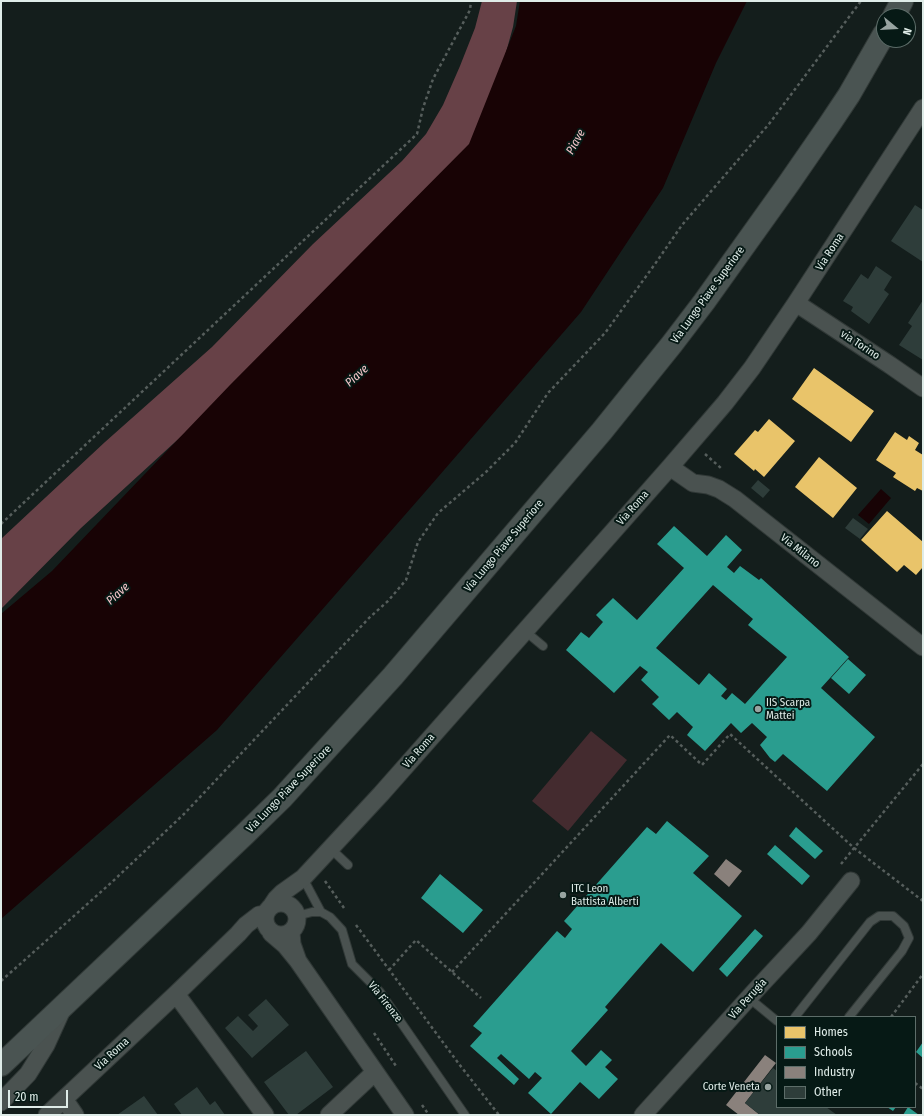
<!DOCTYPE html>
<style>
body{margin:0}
#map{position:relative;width:924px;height:1116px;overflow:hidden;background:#141e1c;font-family:"Fira Sans Condensed",sans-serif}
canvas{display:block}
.frame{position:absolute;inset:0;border:2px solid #dfece8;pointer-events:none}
.legend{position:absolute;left:776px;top:1016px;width:140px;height:92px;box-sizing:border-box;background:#061915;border:1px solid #5d6d69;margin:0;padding:5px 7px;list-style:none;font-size:12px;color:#dfece8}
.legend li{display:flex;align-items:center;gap:8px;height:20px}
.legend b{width:20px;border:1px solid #5d6d69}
.north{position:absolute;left:876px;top:8px;width:40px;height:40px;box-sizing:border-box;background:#061915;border:1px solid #5d6d69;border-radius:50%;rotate:108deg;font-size:11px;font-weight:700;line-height:16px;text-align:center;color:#dfece8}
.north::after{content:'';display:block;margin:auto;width:14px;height:18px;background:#98a4a1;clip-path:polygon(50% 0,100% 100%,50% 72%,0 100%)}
.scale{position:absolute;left:8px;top:1090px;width:60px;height:18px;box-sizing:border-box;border:2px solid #dfece8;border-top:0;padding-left:5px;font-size:12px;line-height:14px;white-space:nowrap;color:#dfece8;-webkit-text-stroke:3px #061915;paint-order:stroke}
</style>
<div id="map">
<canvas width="924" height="1116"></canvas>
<div class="frame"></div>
<ul class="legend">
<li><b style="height:11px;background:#e9c46a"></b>Homes</li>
<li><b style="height:11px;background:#2a9d8f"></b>Schools</li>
<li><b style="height:11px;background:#8a817c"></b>Industry</li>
<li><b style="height:11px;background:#2e3d3a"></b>Other</li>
</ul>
<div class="north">N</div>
<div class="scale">20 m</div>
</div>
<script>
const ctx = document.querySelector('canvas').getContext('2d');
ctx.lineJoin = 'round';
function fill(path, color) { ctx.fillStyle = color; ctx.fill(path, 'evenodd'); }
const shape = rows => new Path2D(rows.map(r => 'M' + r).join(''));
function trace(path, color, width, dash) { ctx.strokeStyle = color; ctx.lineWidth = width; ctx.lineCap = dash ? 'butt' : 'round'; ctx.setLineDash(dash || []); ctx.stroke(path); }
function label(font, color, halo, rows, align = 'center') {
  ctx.font = font + ' "Fira Sans Condensed",sans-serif'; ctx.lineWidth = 4; ctx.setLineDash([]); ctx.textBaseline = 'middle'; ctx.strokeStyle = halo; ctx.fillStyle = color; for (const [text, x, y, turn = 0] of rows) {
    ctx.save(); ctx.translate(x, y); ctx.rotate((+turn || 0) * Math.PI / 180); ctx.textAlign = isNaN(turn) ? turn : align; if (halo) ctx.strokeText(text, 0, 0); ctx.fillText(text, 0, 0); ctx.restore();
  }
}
const green = shape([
 [591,731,627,760,568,831,532,801]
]);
const forest = shape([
 [482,1,517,1,513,27,494,96,469,159,197,422,81,528,1,609,1,539,105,442,212,347,313,244,402,161,426,134,443,105,460,66,475,28]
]);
const water = shape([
 [520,1,747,1,716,63,663,188,581,312,425,492,217,730,1,919,1,614,52,571,230,385,469,144,516,26],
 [881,489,891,498,869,524,858,515]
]);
const homes = shape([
 [814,368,874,411,851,442,792,399],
 [769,419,795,441,764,477,755,469,754,471,734,454,755,430,758,432],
 [895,432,907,440,909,436,919,443,915,450,923,455,923,491,917,488,915,491,893,477,896,473,876,460],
 [819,457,857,488,833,518,795,487],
 [887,511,923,542,923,567,916,575,904,565,897,572,861,540]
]);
const schools = shape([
 [674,526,707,556,726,535,742,550,727,567,734,573,740,566,759,580,761,578,849,657,821,688,875,737,827,791,783,754,775,762,770,758,760,745,767,737,752,723,741,733,731,723,705,751,687,735,693,727,677,712,669,720,652,704,659,697,641,680,648,672,640,666,614,693,566,650,581,632,589,638,603,622,596,615,613,598,637,620,684,568,657,544],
 [713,585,753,619,748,625,787,657,745,704,732,693,726,700,721,696,727,689,709,673,699,685,656,648],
 [848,659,866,675,849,694,831,678],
 [667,821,709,856,693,873,742,916,693,972,661,943,605,1007,608,1010,571,1051,586,1066,601,1050,612,1060,605,1067,618,1079,599,1099,580,1082,551,1114,528,1093,542,1078,535,1072,529,1079,501,1054,497,1058,519,1079,514,1085,470,1046,482,1033,473,1026,557,931,565,938,572,929,564,921,647,827,656,834],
 [796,827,823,851,815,859,789,836],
 [775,845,810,876,802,885,767,854],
 [440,874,483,910,463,933,421,898],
 [755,929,763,936,727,977,719,969],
 [923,1042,923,1058,916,1052],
 [887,1107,896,1107,893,1111],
 [908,1107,919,1115,903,1115]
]);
const industry = shape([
 [726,859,742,871,729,887,714,874],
 [765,1055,776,1063,745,1103,760,1115,739,1115,726,1105]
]);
const building = shape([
 [915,205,923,210,923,262,891,241],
 [876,266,892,277,884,290,889,294,869,324,851,311,853,307,843,301,861,274,868,279],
 [923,300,923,360,899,345,912,326,908,323],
 [758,480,770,490,763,498,751,488],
 [853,518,868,529,860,539,845,528],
 [266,999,289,1025,252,1058,225,1028,238,1016,253,1031,258,1026,248,1015],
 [306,1051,333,1087,296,1115,289,1115,264,1082],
 [773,1068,777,1071,777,1107,826,1107,837,1115,760,1115,745,1103],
 [197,1087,210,1105,215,1101,225,1115,182,1115,174,1104],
 [144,1096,158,1115,117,1115]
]);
const path = shape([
 [705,454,722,469],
 [1,524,417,134,423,108,433,79,470,10,471,1],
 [841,864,923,764],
 [325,881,344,908],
 [356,925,459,1064,499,1115],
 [389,970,416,940,481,998],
 [452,972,670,735,702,765,730,734,854,848,923,901],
 [1,981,19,965,112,882,184,814,370,617,388,601,406,580,418,542,438,513,486,472,515,443,548,393,605,333,655,264,682,225,769,124,861,1],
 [891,1017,923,974],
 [374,1033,396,1066],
 [915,1083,923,1089],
 [422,1105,429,1115]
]);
const lane = shape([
 [525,631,543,646],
 [330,848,348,865],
 [303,878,321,912],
 [297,916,312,912,321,912,330,917,342,930,352,964,380,992,465,1115],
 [749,998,777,1021],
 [795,1017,870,922,879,916,893,916,904,926,909,938,902,951,849,1017]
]);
const street = shape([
 [796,303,890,365,923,388],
 [670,467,693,483,708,485,719,489,735,499,923,647],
 '265 919a16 16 0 1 1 32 0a16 16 0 1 1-32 0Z',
 [272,905,276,899,282,893,303,878,381,794,670,467,725,403,752,368,796,303,923,108],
 [271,933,285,945,298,961,292,944,291,932],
 [298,961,405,1115],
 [176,994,265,1115],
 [64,1099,75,1115],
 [1,1102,28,1074,46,1045,61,1012],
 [47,1115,176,994,238,934,246,925,259,915,265,914],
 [329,1115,375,1072],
 [643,1115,755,991,809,933,851,881]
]);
const secondary = shape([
 [894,16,902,1],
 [1,1065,244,835,282,798,393,676,602,431,672,344,704,302,789,183,829,125,849,95,884,34]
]);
const markers = [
 [758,709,4,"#98a4a1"],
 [563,895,4,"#98a4a1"],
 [768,1087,4,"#98a4a1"]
];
const streetNames = [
 ["Via Roma",830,252,-57],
 ["Via Lungo Piave Superiore",708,295,-54],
 ["via Torino",860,345,33],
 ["Via Roma",633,508,-49],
 ["Via Lungo Piave Superiore",504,546,-50],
 ["Via Milano",800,551,38],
 ["Via Roma",419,751,-49],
 ["Via Lungo Piave Superiore",289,789,-46],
 ["Via Perugia",748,999,-48],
 ["Via Firenze",385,1002,52],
 ["Via Roma",112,1054,-43]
];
const poiNames = [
 ["IIS Scarpa",766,703],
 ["Mattei",766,716],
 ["ITC Leon",571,889],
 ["Battista Alberti",571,902],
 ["Corte Veneta",760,1087,"right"]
];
const waterNames = [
 ["Piave",576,142,-61],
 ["Piave",357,376,-42],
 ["Piave",118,594,-42]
];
fill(green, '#442b2f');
fill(forest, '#674147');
fill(water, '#180305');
fill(homes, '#e9c46a');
fill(schools, '#2a9d8f');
fill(industry, '#8a817c');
fill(building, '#2e3d3a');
trace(lane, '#313937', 10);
trace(street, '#313937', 19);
trace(secondary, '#313937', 24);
trace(path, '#565e5c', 2.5, [3, 3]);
trace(lane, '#4a5250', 8);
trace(street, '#4a5250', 17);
trace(secondary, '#4a5452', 22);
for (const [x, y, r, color] of markers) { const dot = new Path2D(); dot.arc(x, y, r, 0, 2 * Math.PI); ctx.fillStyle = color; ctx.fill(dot); trace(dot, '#061915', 1.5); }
label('11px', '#dfece8', '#061915', streetNames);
label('11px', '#dfece8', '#061915', poiNames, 'left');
label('italic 12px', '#f7c7cc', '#061915', waterNames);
</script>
